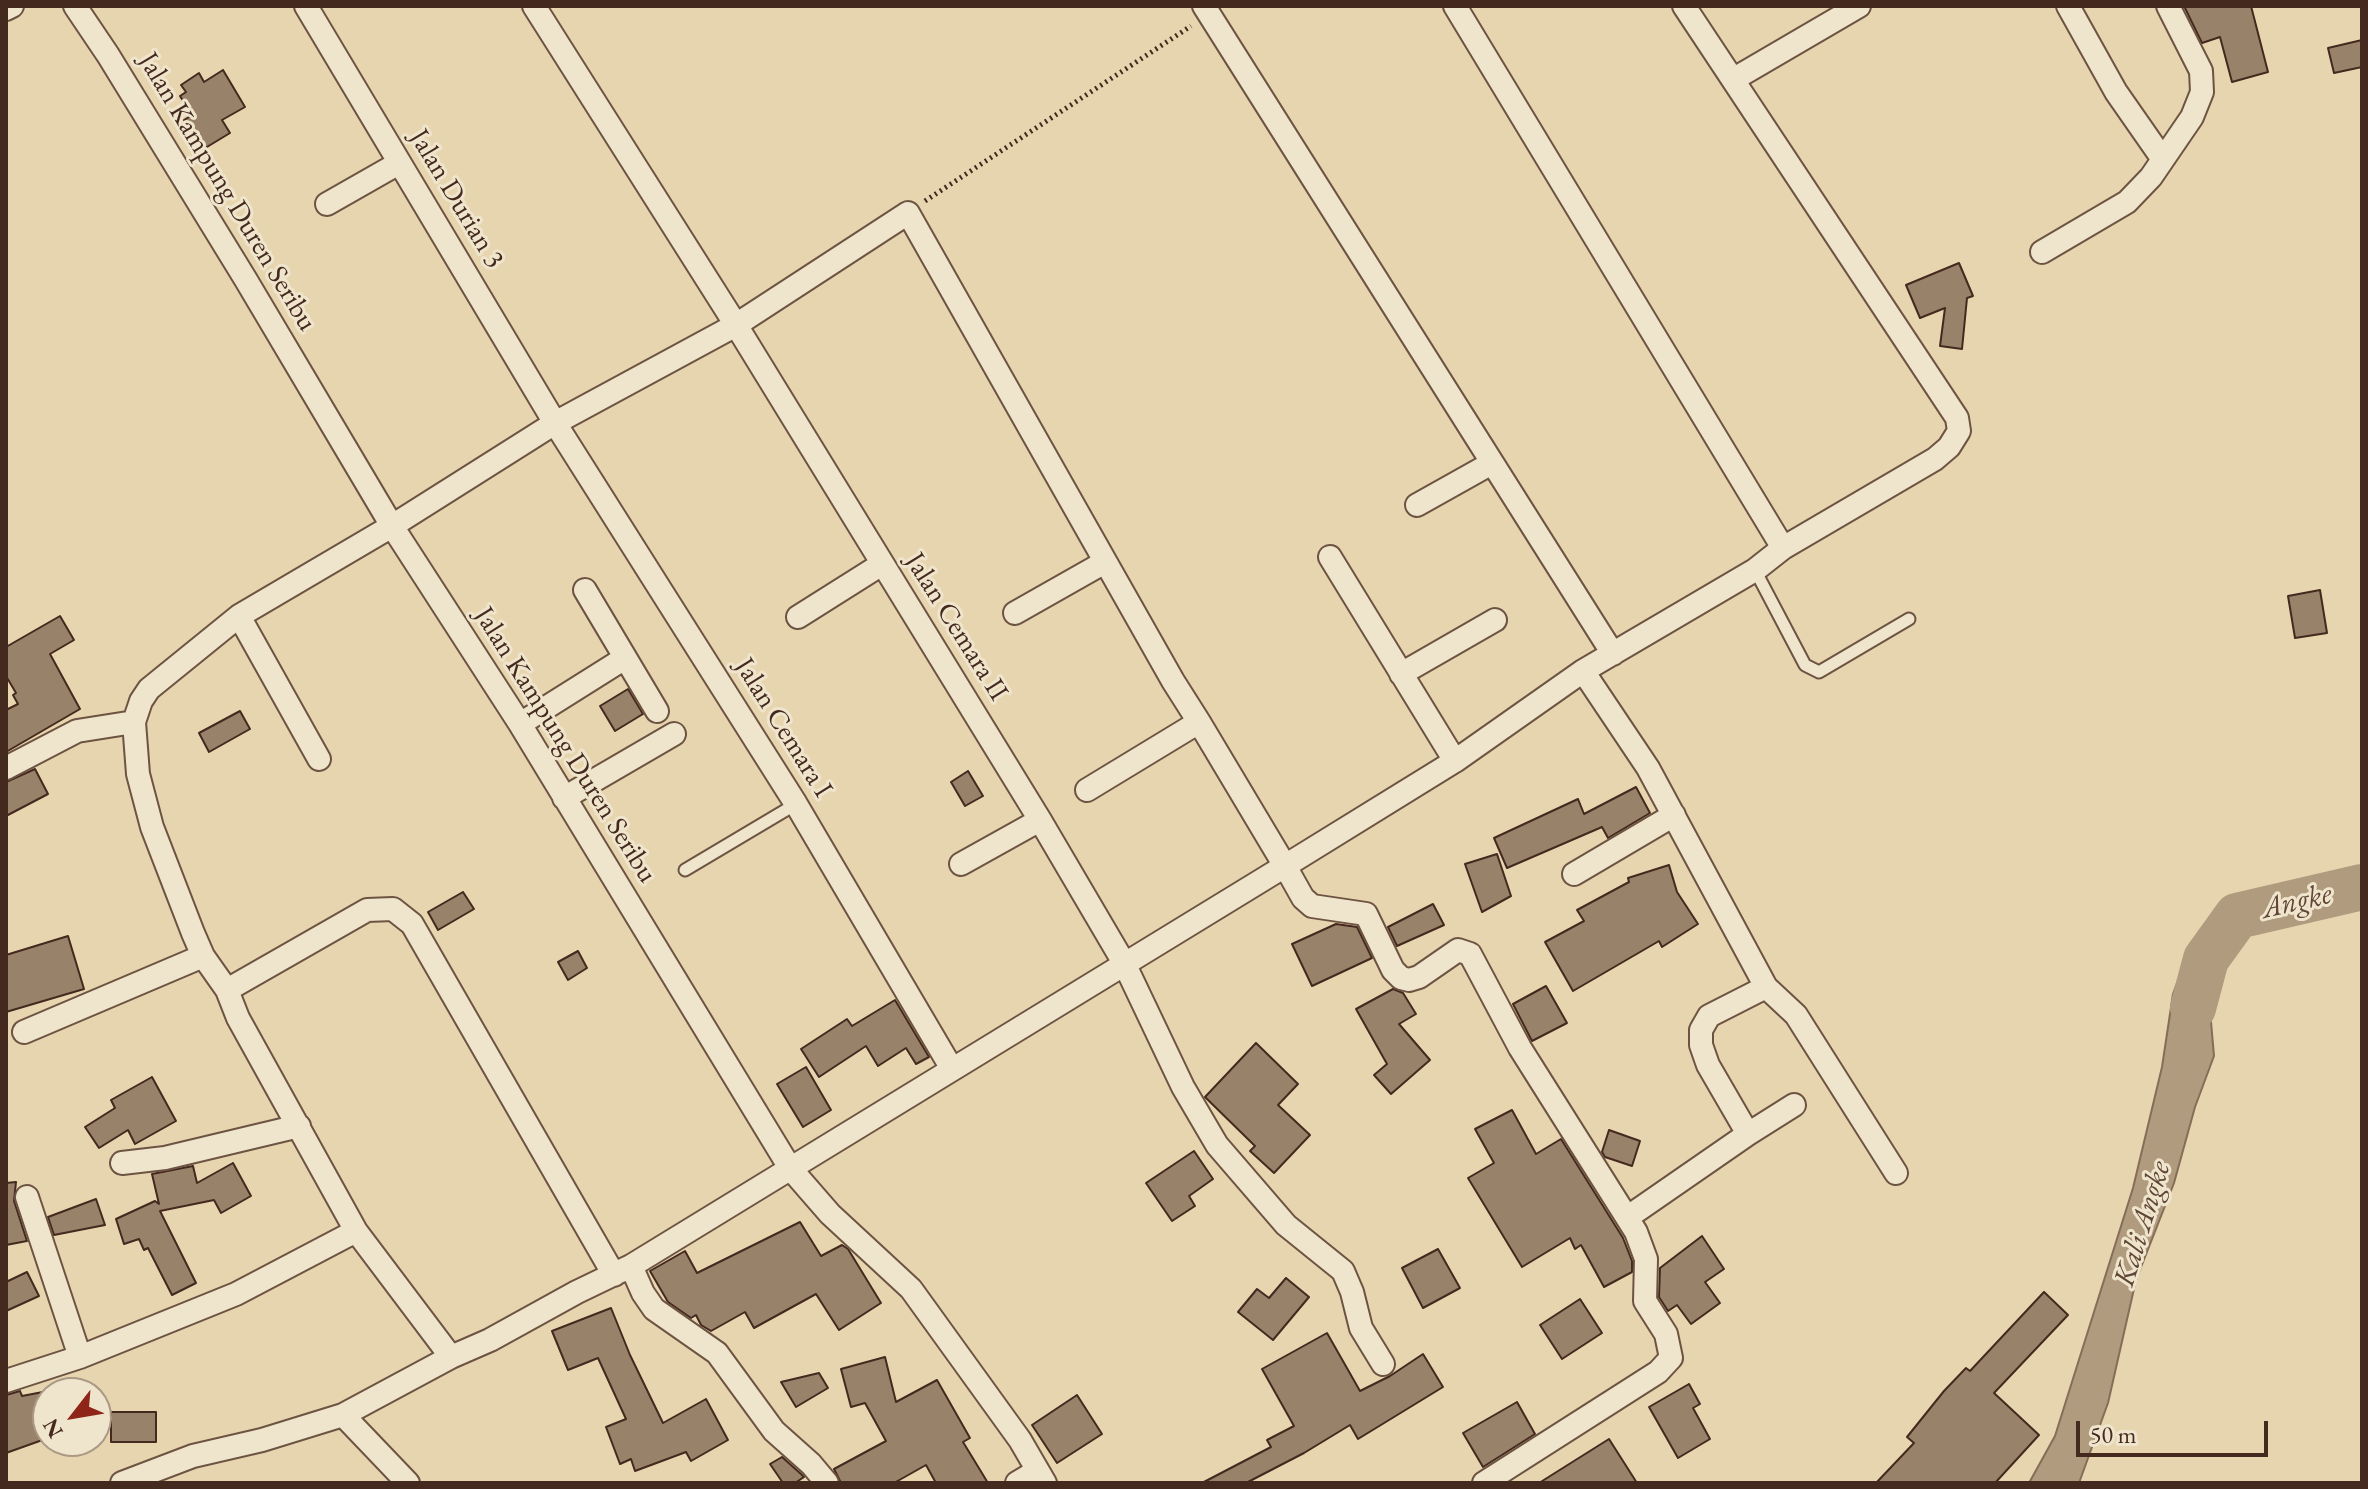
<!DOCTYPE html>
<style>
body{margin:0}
#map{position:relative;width:2368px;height:1489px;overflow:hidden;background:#e7d5b0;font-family:"EB Garamond",serif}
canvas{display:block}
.frame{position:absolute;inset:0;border:8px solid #44291e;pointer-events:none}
.north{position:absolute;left:32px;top:1377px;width:80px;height:80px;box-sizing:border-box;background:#efe4cc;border:2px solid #ab9986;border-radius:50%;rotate:239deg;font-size:22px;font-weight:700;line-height:32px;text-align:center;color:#44291e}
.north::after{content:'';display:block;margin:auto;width:28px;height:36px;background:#8f2418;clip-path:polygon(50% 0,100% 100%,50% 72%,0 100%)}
.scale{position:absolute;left:2076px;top:1421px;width:192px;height:36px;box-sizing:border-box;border:4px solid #44291e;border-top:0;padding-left:10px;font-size:24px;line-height:28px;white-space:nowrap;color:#44291e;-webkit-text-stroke:6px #efe4cc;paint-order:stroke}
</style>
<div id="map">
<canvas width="2368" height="1489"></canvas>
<div class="frame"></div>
<div class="north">N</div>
<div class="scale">50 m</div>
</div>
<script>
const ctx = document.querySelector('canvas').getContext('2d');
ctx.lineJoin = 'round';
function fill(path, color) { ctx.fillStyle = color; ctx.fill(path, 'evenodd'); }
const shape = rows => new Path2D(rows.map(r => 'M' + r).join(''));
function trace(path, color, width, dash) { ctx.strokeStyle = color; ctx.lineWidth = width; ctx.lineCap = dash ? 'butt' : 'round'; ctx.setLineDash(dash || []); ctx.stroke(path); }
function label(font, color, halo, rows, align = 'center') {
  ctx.font = font + ' "EB Garamond",serif'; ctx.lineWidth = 6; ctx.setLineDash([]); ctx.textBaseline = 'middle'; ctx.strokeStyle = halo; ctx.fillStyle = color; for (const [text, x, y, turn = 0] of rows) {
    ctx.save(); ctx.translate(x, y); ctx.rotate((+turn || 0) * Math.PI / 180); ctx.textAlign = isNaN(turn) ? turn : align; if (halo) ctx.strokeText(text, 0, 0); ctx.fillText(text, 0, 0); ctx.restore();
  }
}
const water = shape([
 [2192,942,2225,955,2209,999,2214,1056,2195,1107,2174,1183,2136,1280,2108,1403,2079,1483,2029,1483,2055,1436,2133,1188,2162,1067,2173,994,2192,942]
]);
const river = shape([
 [2193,1008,2206,959,2237,916,2362,887]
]);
const building = shape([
 [2184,6,2251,6,2268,72,2232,82,2220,37,2202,43,2184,6],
 [2362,40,2362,67,2334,73,2328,48,2362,40],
 [223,70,245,107,222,120,230,133,202,150,184,120,192,115,180,96,186,92,181,85,199,73,204,82,223,70],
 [1959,263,1973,296,1967,298,1962,349,1940,346,1945,308,1920,318,1906,285,1959,263],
 [2320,590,2327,633,2295,638,2288,596,2320,590],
 [60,616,74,640,50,654,80,709,6,752,6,710,18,704,13,695,16,693,6,676,6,647,60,616],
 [628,689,643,714,615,731,600,706,628,689],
 [240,711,250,729,209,752,199,733,240,711],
 [35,769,48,794,6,816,6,782,35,769],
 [968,771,983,796,965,806,951,782,968,771],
 [1636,787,1650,813,1608,838,1602,827,1507,868,1494,838,1578,799,1584,814,1636,787],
 [1497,854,1511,896,1482,912,1465,864,1497,854],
 [1669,865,1677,892,1698,924,1662,947,1659,941,1573,991,1545,942,1584,921,1577,910,1629,882,1628,878,1669,865],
 [463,892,474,909,438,930,428,912,463,892],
 [1433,904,1444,925,1397,946,1388,927,1433,904],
 [1336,924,1357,927,1372,958,1312,986,1292,944,1336,924],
 [68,936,84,989,6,1012,6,955,68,936],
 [578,951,587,968,568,980,558,962,578,951],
 [1546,986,1567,1023,1532,1041,1513,1004,1546,986],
 [1393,989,1403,993,1416,1014,1399,1024,1430,1060,1391,1094,1374,1075,1387,1064,1356,1009,1393,989],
 [895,1000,929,1057,916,1064,906,1048,878,1066,866,1046,819,1077,801,1049,847,1019,852,1026,895,1000],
 [1256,1043,1298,1084,1278,1105,1310,1135,1274,1173,1250,1151,1255,1146,1205,1097,1256,1043],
 [806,1067,831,1110,803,1127,777,1084,806,1067],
 [152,1077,176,1121,135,1144,128,1130,99,1148,85,1127,115,1108,111,1100,152,1077],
 [1512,1110,1536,1154,1561,1139,1623,1238,1632,1261,1632,1272,1604,1287,1581,1245,1575,1249,1570,1238,1522,1267,1468,1178,1494,1163,1475,1129,1512,1110],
 [1609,1130,1640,1141,1632,1166,1605,1157,1602,1152,1609,1130],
 [1194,1151,1213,1179,1189,1196,1195,1206,1172,1221,1146,1183,1194,1151],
 [233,1163,251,1196,221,1213,214,1200,160,1211,196,1283,172,1295,148,1248,144,1250,139,1239,124,1244,116,1219,155,1201,159,1204,152,1174,193,1166,197,1183,233,1163],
 [16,1182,14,1201,27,1241,6,1245,6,1183,16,1182],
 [96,1199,105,1225,54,1235,48,1217,96,1199],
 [800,1222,821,1256,842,1245,848,1249,881,1303,839,1330,816,1294,754,1328,745,1312,711,1331,701,1325,696,1315,691,1318,668,1302,650,1271,685,1251,697,1273,800,1222],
 [1702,1236,1724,1269,1705,1282,1720,1303,1691,1324,1677,1305,1668,1311,1659,1297,1660,1268,1702,1236],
 [1438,1249,1460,1288,1423,1308,1402,1268,1438,1249],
 [27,1272,39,1296,6,1311,6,1282,27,1272],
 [1286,1278,1309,1297,1273,1340,1238,1312,1257,1289,1269,1298,1286,1278],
 [2044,1292,2068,1315,1994,1393,2039,1435,1995,1483,1876,1483,1914,1443,1907,1437,1944,1391,1966,1368,1970,1371,2044,1292],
 [1580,1299,1602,1333,1562,1359,1540,1325,1580,1299],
 [611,1308,630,1355,663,1423,706,1399,728,1440,691,1461,686,1452,635,1471,631,1459,620,1464,606,1427,626,1419,598,1358,568,1370,552,1331,611,1308],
 [1327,1333,1360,1391,1390,1376,1423,1354,1443,1387,1358,1439,1350,1425,1304,1453,1246,1483,1202,1483,1271,1447,1267,1440,1294,1426,1262,1369,1327,1333],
 [885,1357,896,1402,937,1380,970,1438,963,1442,988,1483,936,1483,926,1465,894,1483,841,1483,834,1469,886,1441,865,1403,851,1407,841,1369,885,1357],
 [819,1373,828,1388,796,1407,781,1382,819,1373],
 [1689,1384,1700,1404,1693,1408,1710,1439,1678,1458,1649,1407,1689,1384],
 [20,1391,22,1396,48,1391,48,1438,6,1453,6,1395,20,1391],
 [1077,1395,1102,1434,1057,1463,1032,1425,1077,1395],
 [1517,1402,1535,1434,1483,1467,1463,1433,1517,1402],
 [111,1412,156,1412,156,1442,111,1442,111,1412],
 [1609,1439,1637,1483,1539,1483,1609,1439],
 [782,1457,801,1474,804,1477,795,1483,783,1483,770,1464,782,1457]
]);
const path = shape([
 [925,201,1191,26]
]);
const lane = shape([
 [1755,570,1805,665,1819,672,1909,619],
 [685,870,796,804]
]);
const street = shape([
 [75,6,108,55,246,280,392,526,520,724,790,1168,830,1214,911,1289,1020,1440,1045,1483],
 [306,6,555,423,796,804,952,1069],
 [534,6,736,325,1040,820,1124,963,1183,1087,1217,1145,1286,1225,1343,1271,1352,1292,1361,1328,1383,1364],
 [1204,6,1613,654],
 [1455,6,1783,548],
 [2068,6,2116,92,2162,158],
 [6,9,12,6],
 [1734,79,1859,6],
 [327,204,399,163],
 [2042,252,2127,202,2151,177,2192,117,2202,92,2201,71,2168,6],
 [1417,505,1492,463],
 [1330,557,1455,761],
 [585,590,657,711],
 [1015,613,1105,562],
 [239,616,319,759],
 [798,617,882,564],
 [1583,671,1648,768,1766,987],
 [1401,674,1495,620],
 [520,724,625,658],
 [6,768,77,731,134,722],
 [1087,790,1199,722],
 [564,798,674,734],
 [961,864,1040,820],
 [1574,874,1674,815],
 [227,990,367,910,393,909,412,924,614,1275],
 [24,1032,203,956],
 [1748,1134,1708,1065,1701,1045,1701,1030,1709,1016,1766,987,1796,1015,1896,1173],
 [122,1163,165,1158,299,1126],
 [27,1197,80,1357],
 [1628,1217,1748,1134,1794,1105],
 [631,1266,643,1293,654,1309,717,1353,774,1431,811,1464,827,1483],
 [6,1381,80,1357,236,1294,356,1231],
 [343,1415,408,1483],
 [122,1483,193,1456,262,1440,343,1415,451,1357],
 [1017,1483,1037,1471],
 [1484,1483,1658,1372,1671,1358,1666,1334,1645,1301,1646,1259,1636,1232,1520,1048,1470,954,1458,950,1419,977,1409,980,1401,978,1393,970,1366,914,1312,906,1303,898,1285,866,1199,722,1173,681,908,213,736,325,555,423,392,526,239,616,149,689,141,701,134,722,138,774,152,827,193,933,203,956,227,990,238,1018,356,1231,451,1357,490,1340,577,1292,631,1266,1285,866,1455,761,1583,671,1755,570,1783,548,1935,459,1949,447,1959,431,1957,418,1684,6]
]);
const streetNames = [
 ["Jalan Kampung Duren Seribu",227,192,59],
 ["Jalan Durian 3",456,199,59],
 ["Jalan Cemara II",956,627,58],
 ["Jalan Cemara I",783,728,58],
 ["Jalan Kampung Duren Seribu",565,745,58]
];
const waterNames = [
 ["Angke",2297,902,-13],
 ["Kali Angke",2143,1224,-73]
];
fill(water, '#b09b7e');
trace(water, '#856d58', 2);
trace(river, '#b09b7e', 46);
fill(building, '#99826a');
trace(building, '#44291e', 2);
trace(lane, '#6d5442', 15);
trace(street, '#6d5442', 26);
trace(path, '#44291e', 5, [2, 4]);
trace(lane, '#efe4cc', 11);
trace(street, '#efe4cc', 22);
label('28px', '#44291e', '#efe4cc', streetNames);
label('italic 30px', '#5f4636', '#efe4cc', waterNames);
</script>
